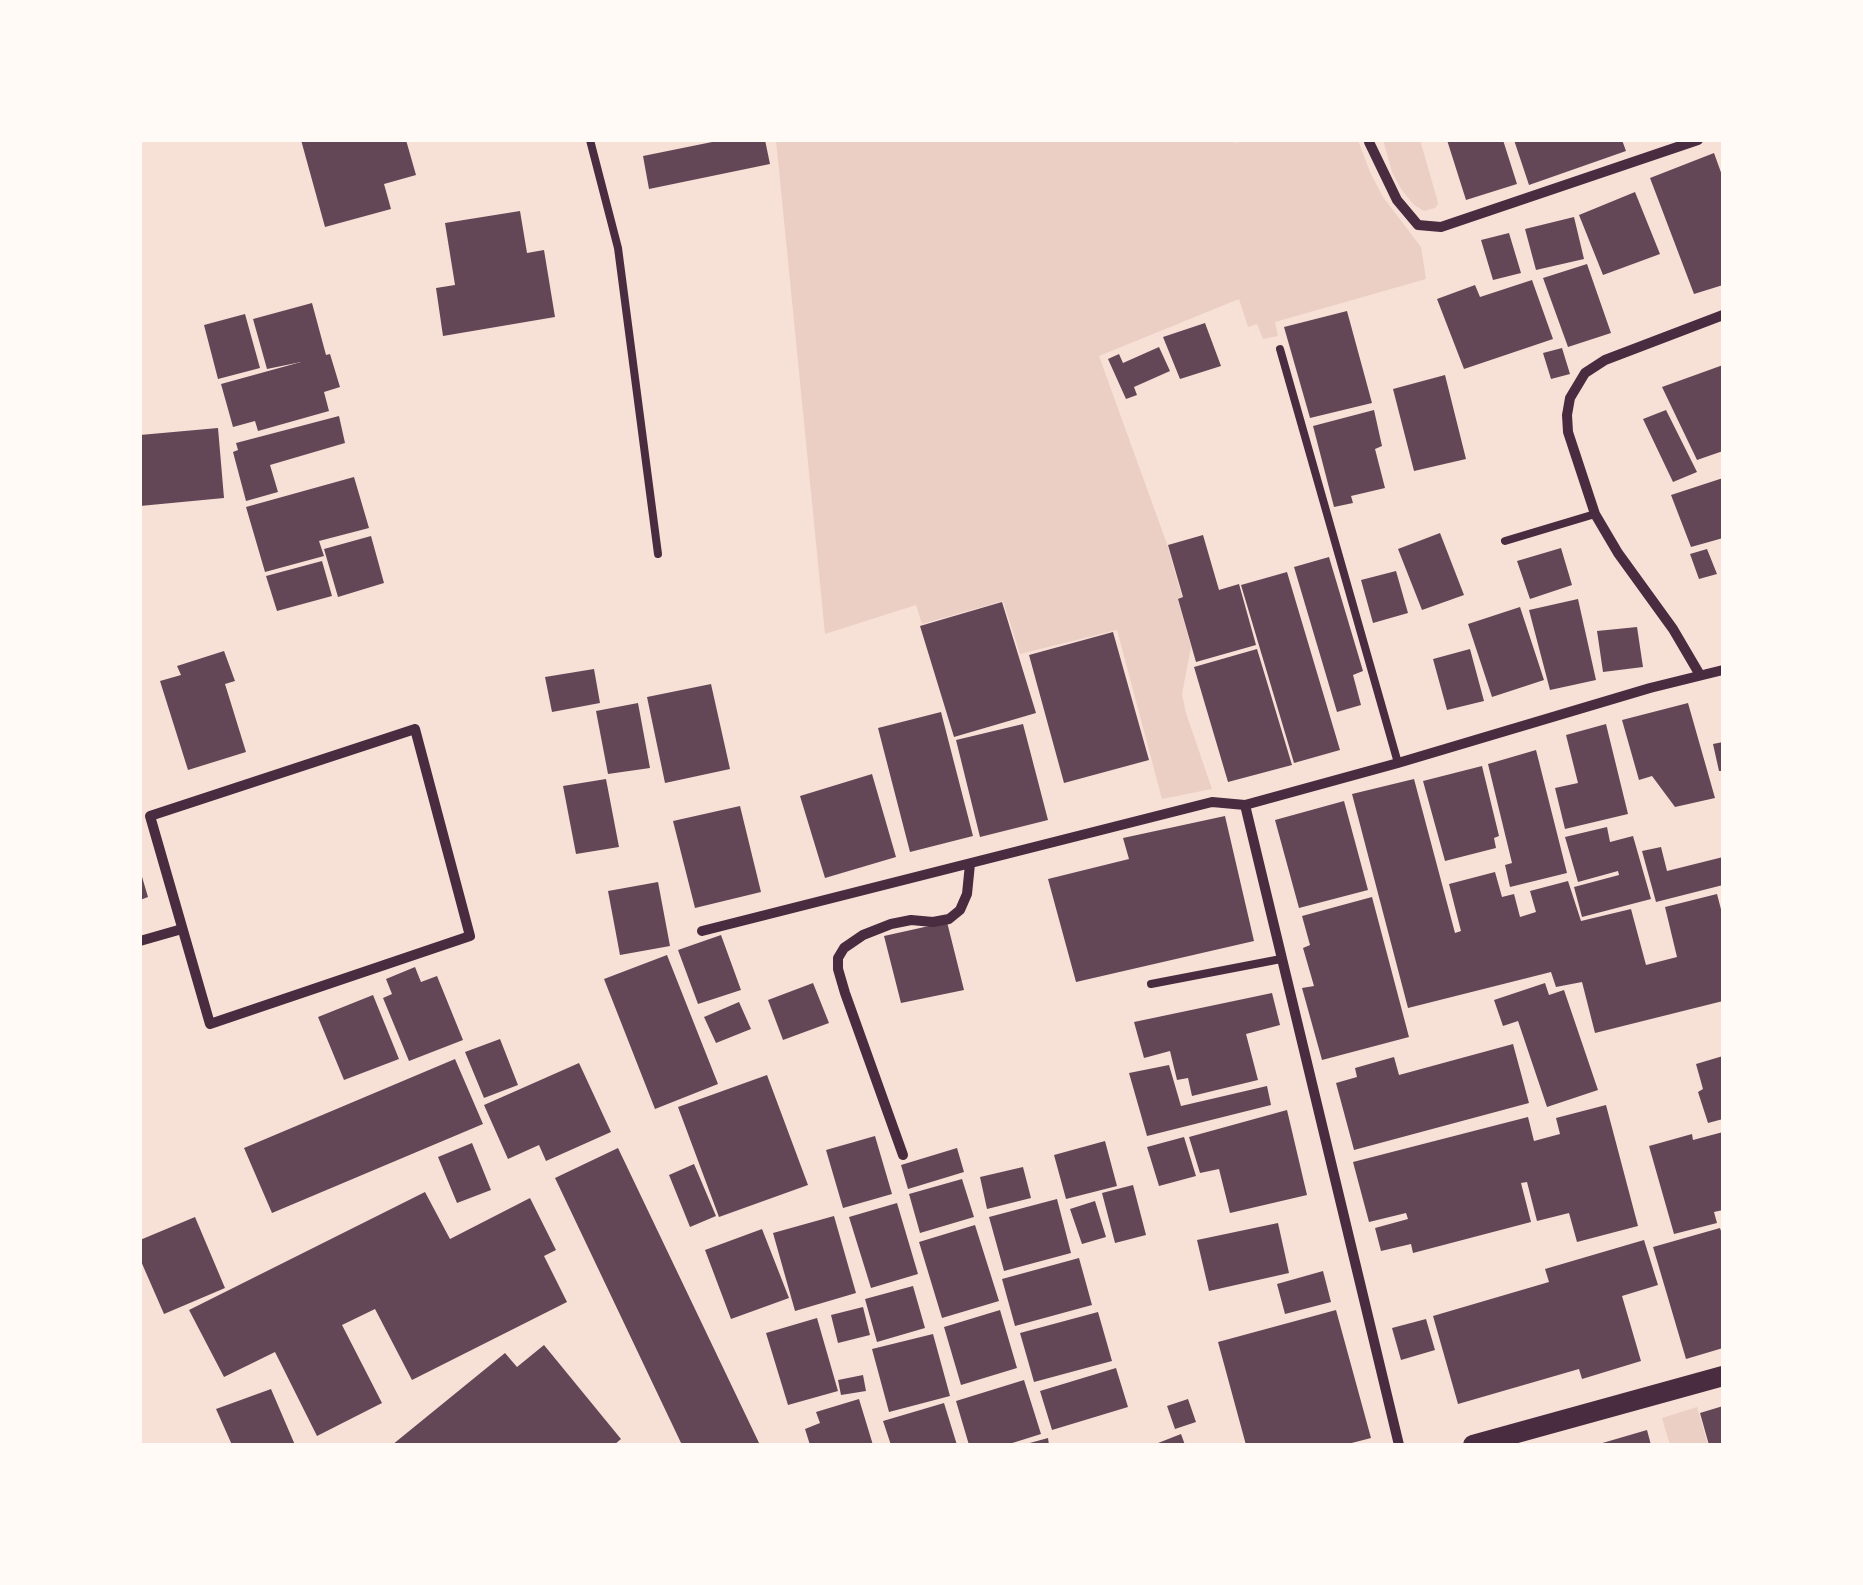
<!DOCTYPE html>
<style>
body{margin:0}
#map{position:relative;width:1863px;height:1585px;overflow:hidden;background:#f7e1d7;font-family:Quicksand,sans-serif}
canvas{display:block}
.frame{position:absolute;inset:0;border:142px solid #fffaf5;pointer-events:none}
</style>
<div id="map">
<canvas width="1863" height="1585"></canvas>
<div class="frame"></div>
</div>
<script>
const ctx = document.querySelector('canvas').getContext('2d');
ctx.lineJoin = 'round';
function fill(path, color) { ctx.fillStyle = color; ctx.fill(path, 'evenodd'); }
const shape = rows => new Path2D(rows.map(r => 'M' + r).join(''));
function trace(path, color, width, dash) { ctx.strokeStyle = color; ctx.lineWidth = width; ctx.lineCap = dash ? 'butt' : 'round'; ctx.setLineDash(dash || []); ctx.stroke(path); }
const green = shape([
 [776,140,1232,140,1235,143,1245,140,1358,140,1370,172,1383,197,1421,247,1426,279,1275,322,1278,336,1263,339,1257,324,1248,327,1239,299,1099,356,1167,544,1182,597,1178,600,1191,647,1182,694,1186,713,1212,789,1162,799,1117,630,1020,654,1003,601,922,624,916,605,825,634],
 [1383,140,1420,140,1437,199,1438,204,1435,208,1424,211,1414,205,1401,189,1392,172],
 [1697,1407,1708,1445,1670,1445,1662,1418]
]);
const building = shape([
 [301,140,406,140,416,175,384,184,391,209,325,227],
 [722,140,765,140,770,164,649,189,643,156],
 [1447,140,1503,140,1517,184,1466,200],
 [1514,140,1622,140,1626,151,1529,185],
 [1714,153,1723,178,1723,285,1694,294,1650,178],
 [1635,192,1660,254,1603,275,1579,215],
 [520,211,527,253,544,250,555,317,443,336,436,288,455,285,445,223],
 [1574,217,1584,259,1536,270,1525,229],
 [1509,233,1521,273,1493,280,1481,240],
 [1587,264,1611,333,1568,347,1543,278],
 [1532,280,1553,339,1464,369,1437,299,1475,285,1480,297],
 [312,303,326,355,330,354,340,387,324,392,329,411,258,431,255,421,233,427,221,384,301,362,267,369,253,319],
 [1347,311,1372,403,1310,418,1284,327],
 [245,314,260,368,218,379,204,325],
 [1205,323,1221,366,1180,379,1163,337],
 [1159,347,1170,371,1134,387,1137,395,1126,399,1108,359,1119,354,1123,363],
 [1562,348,1570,374,1551,379,1543,353],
 [1723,365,1723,451,1697,460,1662,387],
 [1445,375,1466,459,1414,471,1393,389],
 [1374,410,1382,446,1375,449,1385,488,1351,496,1353,503,1334,507,1313,426],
 [1666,410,1697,472,1673,482,1643,419],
 [339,416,345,443,270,465,278,492,246,501,233,452,238,450,236,443],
 [218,428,224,498,140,506,140,435],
 [354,477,369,528,319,541,324,556,265,572,246,507],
 [1723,478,1723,538,1691,547,1671,495],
 [1440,533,1464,595,1422,610,1398,549],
 [1203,535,1219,590,1239,584,1256,645,1196,662,1178,599,1183,597,1168,545],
 [371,536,384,583,338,597,324,549],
 [1561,548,1572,585,1530,599,1517,561],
 [1707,549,1717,574,1699,579,1690,554],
 [1329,557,1363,671,1353,675,1361,705,1337,712,1294,567],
 [322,561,332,596,277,611,266,576],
 [1396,571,1408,613,1373,623,1361,580],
 [1287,572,1340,750,1294,763,1241,585],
 [1578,599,1596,680,1550,690,1529,610],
 [1002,602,1036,713,954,737,920,626],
 [1520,607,1544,680,1492,697,1468,624],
 [1637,627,1643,667,1603,672,1597,631],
 [1113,632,1149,760,1064,783,1029,655],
 [1257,649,1292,765,1228,782,1194,667],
 [1470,649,1484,701,1447,710,1433,659],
 [224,651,235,681,225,684,246,752,188,770,160,681,181,675,177,666],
 [594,669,600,703,552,712,545,677],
 [711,684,730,769,665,783,647,697],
 [638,703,650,768,608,774,596,711],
 [1688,703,1715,798,1675,807,1652,776,1639,780,1622,720],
 [941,712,973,836,910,852,878,728],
 [1023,724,1048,820,980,837,956,740],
 [1606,724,1628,814,1565,829,1555,788,1578,783,1566,735],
 [1723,742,1723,771,1719,771,1713,744],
 [1536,750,1567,873,1510,887,1505,865,1512,863,1488,764],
 [1482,766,1499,836,1494,838,1496,848,1445,861,1423,781],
 [872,774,896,857,825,878,800,796],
 [606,779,619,847,576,854,563,786],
 [1414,779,1455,933,1461,931,1449,884,1495,872,1502,897,1514,894,1520,917,1536,912,1530,891,1568,881,1581,921,1631,909,1646,965,1677,957,1665,907,1717,894,1723,917,1723,1001,1595,1033,1582,982,1556,987,1551,972,1408,1008,1352,794],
 [1344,801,1368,890,1299,908,1275,820],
 [740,806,761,892,695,908,673,821],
 [1225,816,1254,941,1076,982,1048,879,1129,859,1123,838],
 [1607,827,1610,842,1633,836,1651,899,1582,917,1574,887,1619,875,1618,871,1578,882,1565,837],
 [1661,847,1667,871,1723,857,1723,885,1656,902,1642,851],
 [140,870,148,897,140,900],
 [658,882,670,946,620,955,608,891],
 [1372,897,1409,1037,1322,1060,1302,988,1314,986,1303,948,1310,945,1302,916],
 [947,922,964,990,901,1003,884,936],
 [721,935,741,990,698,1004,678,950],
 [667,955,718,1084,655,1109,604,979],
 [415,967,421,982,437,976,463,1040,409,1061,383,998,392,994,386,979],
 [813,983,829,1023,783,1040,768,1000],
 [1545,983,1549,995,1564,990,1598,1090,1547,1107,1518,1021,1503,1026,1494,1000],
 [1272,993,1280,1025,1246,1034,1258,1080,1192,1096,1188,1078,1177,1080,1170,1051,1144,1058,1134,1022],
 [373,995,399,1059,344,1080,318,1017],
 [739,1002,751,1029,716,1043,704,1017],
 [500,1039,518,1085,484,1098,465,1052],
 [1513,1044,1529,1103,1354,1150,1336,1083,1357,1077,1355,1068,1394,1057,1399,1075],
 [1723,1056,1723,1119,1708,1123,1698,1092,1703,1089,1696,1064],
 [455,1059,483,1124,272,1213,244,1148],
 [579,1063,611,1132,546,1161,539,1145,508,1159,484,1105],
 [1169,1065,1181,1106,1267,1086,1271,1105,1147,1136,1129,1073],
 [767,1075,808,1185,719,1217,678,1107],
 [1606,1105,1638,1226,1577,1242,1569,1213,1537,1221,1527,1182,1521,1183,1531,1222,1413,1253,1411,1244,1381,1251,1375,1228,1408,1219,1406,1213,1369,1222,1353,1162,1528,1117,1534,1141,1560,1134,1556,1118],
 [1287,1110,1307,1195,1230,1213,1219,1169,1200,1173,1189,1137],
 [1723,1132,1723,1210,1714,1212,1717,1223,1674,1234,1649,1146,1692,1134,1693,1140],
 [875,1136,892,1194,843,1208,826,1150],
 [1184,1137,1196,1176,1159,1186,1147,1147],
 [1105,1141,1117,1186,1066,1199,1054,1155],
 [472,1143,491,1190,457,1203,438,1157],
 [618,1148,760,1445,682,1445,555,1178],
 [957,1148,964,1172,908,1189,901,1165],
 [694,1164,716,1216,690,1227,669,1175],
 [1023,1167,1031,1198,987,1209,980,1177],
 [962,1179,974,1217,920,1233,909,1194],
 [1133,1185,1146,1235,1115,1243,1102,1193],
 [425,1192,450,1239,530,1198,556,1250,544,1256,567,1302,412,1380,375,1309,342,1325,382,1403,317,1436,275,1352,224,1377,189,1310],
 [1057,1199,1071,1253,1004,1271,989,1217],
 [1095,1201,1106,1237,1082,1244,1070,1209],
 [897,1203,918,1274,871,1288,849,1217],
 [834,1216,856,1293,795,1311,773,1233],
 [195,1217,225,1288,164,1314,140,1259,140,1240],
 [1278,1223,1289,1273,1209,1291,1197,1240],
 [975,1225,999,1301,942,1318,919,1242],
 [1720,1228,1723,1237,1723,1348,1686,1359,1653,1247],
 [762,1229,789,1298,731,1319,705,1250],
 [1644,1240,1658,1285,1622,1296,1641,1361,1582,1379,1579,1369,1458,1404,1433,1316,1549,1282,1545,1269],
 [1079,1258,1092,1305,1015,1326,1002,1279],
 [1323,1271,1331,1302,1285,1314,1277,1284],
 [913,1286,925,1328,877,1342,865,1299],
 [863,1307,870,1335,838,1343,831,1315],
 [1000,1310,1017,1368,961,1385,944,1327],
 [1336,1310,1371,1438,1344,1445,1246,1445,1218,1342],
 [1098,1312,1112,1361,1034,1382,1020,1333],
 [817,1318,838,1391,788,1405,766,1333],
 [1426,1319,1435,1350,1401,1360,1392,1328],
 [933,1334,950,1396,889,1412,872,1349],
 [544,1345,621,1439,614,1445,392,1445,505,1353,517,1367],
 [1116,1368,1128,1407,1052,1430,1040,1391],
 [863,1375,866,1391,841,1395,838,1380],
 [1024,1380,1041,1434,1006,1445,969,1445,956,1401],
 [271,1389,295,1445,232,1445,216,1409],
 [859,1399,873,1445,810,1445,805,1429,820,1423,816,1412],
 [1188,1399,1196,1422,1175,1429,1167,1406],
 [944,1403,957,1445,891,1445,883,1421],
 [1723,1406,1723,1445,1709,1445,1700,1413],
 [1647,1430,1651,1445,1599,1445,1599,1444],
 [1181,1434,1185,1445,1153,1445],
 [1048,1438,1049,1445,1026,1445,1026,1444]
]);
const service = shape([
 [590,140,618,248,658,554],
 [1280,349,1398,763],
 [1505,541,1595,514],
 [1151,984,1281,959]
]);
const minor = shape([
 [1369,142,1397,200,1418,225,1441,227,1698,140],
 [1700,675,1673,629,1618,553,1595,514,1568,432,1567,415,1570,398,1585,373,1605,360,1723,315],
 [415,729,470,936,210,1024,150,816,415,729],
 [1245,805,1399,1445],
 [702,931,1212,802,1245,805,1398,763,1650,688,1723,670],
 [140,941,182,929],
 [903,1155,845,993,838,969,838,958,844,948,863,935,891,924,911,920,933,922,949,919,960,910,967,894,970,864]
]);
const secondary = shape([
 [1473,1445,1723,1376]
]);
fill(green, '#ebcfc5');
fill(building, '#644757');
trace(service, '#4a2c40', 8);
trace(minor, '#4a2c40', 10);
trace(secondary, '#4a2c40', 20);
</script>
